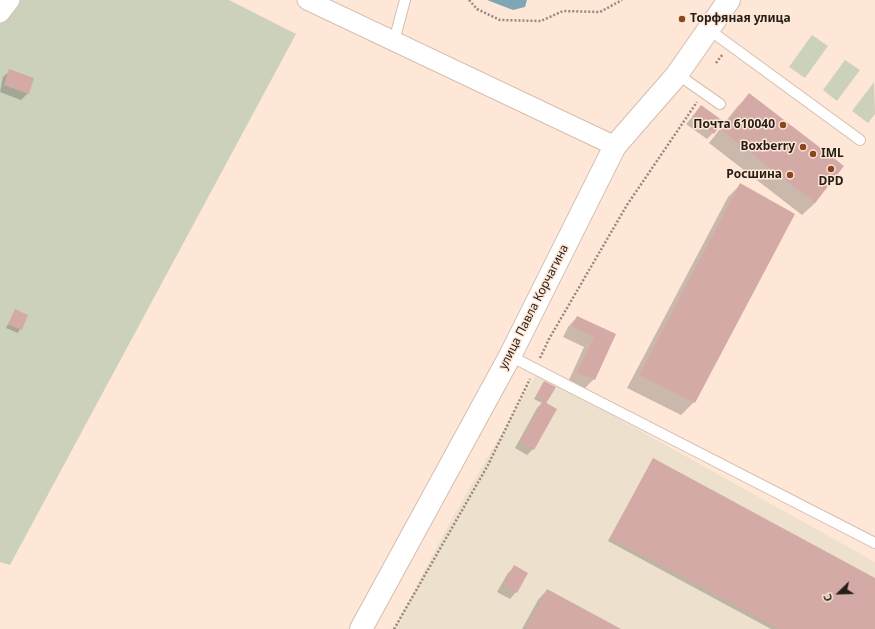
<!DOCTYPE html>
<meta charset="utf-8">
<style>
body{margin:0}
#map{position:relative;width:875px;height:629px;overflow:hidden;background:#fee7d7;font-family:"Noto Sans",sans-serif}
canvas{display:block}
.north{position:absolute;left:819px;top:573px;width:40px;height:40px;-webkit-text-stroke:3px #fee7d7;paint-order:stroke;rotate:247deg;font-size:11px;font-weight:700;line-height:16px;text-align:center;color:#251d17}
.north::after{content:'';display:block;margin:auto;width:14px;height:18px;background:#251d17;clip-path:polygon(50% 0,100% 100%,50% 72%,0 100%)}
</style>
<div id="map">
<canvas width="875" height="629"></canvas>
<div class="north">С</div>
</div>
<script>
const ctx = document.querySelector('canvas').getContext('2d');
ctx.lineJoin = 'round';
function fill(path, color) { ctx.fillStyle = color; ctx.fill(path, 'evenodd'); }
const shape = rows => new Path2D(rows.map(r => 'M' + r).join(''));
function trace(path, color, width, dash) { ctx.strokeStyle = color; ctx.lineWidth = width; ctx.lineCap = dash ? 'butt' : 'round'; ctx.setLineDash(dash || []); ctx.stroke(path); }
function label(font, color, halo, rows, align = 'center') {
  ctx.font = font + ' "Noto Sans",sans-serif'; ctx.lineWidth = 3; ctx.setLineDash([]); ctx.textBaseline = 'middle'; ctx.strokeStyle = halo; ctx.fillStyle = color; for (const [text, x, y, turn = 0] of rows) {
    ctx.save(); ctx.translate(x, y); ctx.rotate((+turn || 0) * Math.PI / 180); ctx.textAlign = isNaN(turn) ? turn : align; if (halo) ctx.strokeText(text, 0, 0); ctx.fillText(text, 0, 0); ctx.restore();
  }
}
const industrial = shape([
 [537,373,875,562,875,629,394,629,451,520]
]);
const green = shape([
 [3,0,229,0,296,34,10,565,0,562,0,8],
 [812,35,828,46,805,78,789,67],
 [845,60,860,70,837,101,823,90],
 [874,82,875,114,868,123,852,111]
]);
const water = shape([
 [487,0,527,0,525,7,513,10]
]);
const shadow = shape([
 [10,71,28,93,21,100,0,92,3,77],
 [749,95,842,167,815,203,802,215,709,143,737,107],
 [702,106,713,133,707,139,686,124],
 [740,185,694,402,681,415,627,388,728,197],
 [15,311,26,315,18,333,6,328],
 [577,317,615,334,594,379,584,389,568,382,584,347,563,337,568,327],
 [544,382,547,401,533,449,527,455,515,448,537,408,542,403,534,399],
 [653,459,875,579,875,629,771,629,608,541],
 [514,567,516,592,510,599,497,592,508,573],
 [547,590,619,629,522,629,538,600]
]);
const building = shape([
 [9,69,34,78,29,94,4,85],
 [749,93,844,166,815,203,721,130],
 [701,105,723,121,714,134,692,117],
 [740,183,795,214,695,403,639,375],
 [15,309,28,315,22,330,8,325],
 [577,316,616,334,595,380,577,372,594,337,572,327],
 [544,381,556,387,547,402,536,396],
 [543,401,557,409,534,450,520,442],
 [653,458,875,578,875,629,780,629,610,538],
 [514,565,528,573,517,593,503,585],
 [547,589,621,629,526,629]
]);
const path = shape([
 [469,0,477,9,500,20,541,21,563,11,600,12,622,0],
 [716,63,723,54],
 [540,358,549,339,627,205,697,102],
 [394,629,488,465,530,379]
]);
const service = shape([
 [708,29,860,140],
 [394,41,405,0],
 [677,74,720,104],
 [510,356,875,543]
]);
const minor = shape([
 [307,0,615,146],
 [0,13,10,0]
]);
const secondary = shape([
 [361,629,510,356,615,146,676,76,729,0]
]);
const markers = [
 [682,19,4,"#8b451f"],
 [783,125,4,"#8b451f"],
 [803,147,4,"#8b451f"],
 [813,154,4,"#8b451f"],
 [831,169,4,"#8b451f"],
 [790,175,4,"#8b451f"]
];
const poiNames = [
 ["Торфяная улица",690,19,"left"],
 ["Почта 610040",775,125],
 ["Boxberry",795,147],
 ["IML",821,154,"left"],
 ["Росшина",782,175],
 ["DPD",831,182,"center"]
];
const streetNames = [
 ["улица Павла Корчагина",534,307,-63]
];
fill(industrial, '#ede1cd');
fill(green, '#ccd1bb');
fill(water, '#7ea6b7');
fill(shadow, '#0003');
fill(building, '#d4aaa6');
trace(service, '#d5beaf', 12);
trace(minor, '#d5beaf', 21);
trace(secondary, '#d5beaf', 24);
trace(path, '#97877c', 2.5, [2, 2]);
trace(service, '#fff', 10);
trace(minor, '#fff', 19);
trace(secondary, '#fff', 22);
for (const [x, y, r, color] of markers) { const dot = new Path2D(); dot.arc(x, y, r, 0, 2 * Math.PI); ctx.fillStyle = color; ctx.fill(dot); trace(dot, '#fee7d7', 1.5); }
label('bold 12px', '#251d17', '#fee7d7', poiNames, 'right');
label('12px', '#251d17', '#fee7d7', streetNames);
</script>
